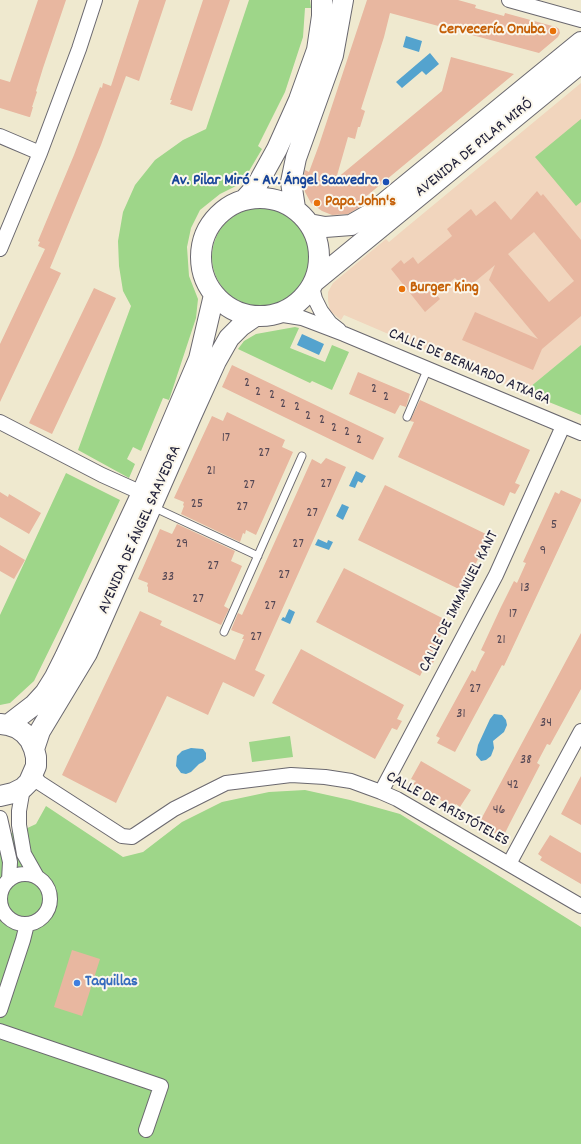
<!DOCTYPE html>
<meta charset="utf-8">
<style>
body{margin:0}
canvas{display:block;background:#efe9cf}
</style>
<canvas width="581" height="1144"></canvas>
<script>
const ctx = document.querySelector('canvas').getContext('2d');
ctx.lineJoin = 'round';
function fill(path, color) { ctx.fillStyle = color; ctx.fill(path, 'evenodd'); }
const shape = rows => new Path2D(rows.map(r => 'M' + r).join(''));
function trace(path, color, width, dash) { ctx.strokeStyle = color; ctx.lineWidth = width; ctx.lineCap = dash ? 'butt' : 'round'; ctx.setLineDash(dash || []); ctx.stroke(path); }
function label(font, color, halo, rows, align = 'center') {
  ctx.font = font + ' Dekko,sans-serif'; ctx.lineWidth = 4; ctx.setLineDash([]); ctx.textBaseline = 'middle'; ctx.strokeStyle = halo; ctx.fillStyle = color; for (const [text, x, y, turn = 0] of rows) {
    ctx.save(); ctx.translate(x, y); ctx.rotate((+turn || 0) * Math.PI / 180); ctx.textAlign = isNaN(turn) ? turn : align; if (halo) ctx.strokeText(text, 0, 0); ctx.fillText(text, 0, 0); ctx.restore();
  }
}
const built = shape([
 [581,83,581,345,524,392,344,315,341,320,330,311,328,301,328,292,333,283,386,239,389,242,402,231]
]);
const green = shape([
 [249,0,310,0,311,8,305,8,303,37,285,92,258,146,262,149,242,183,220,194,200,210,191,228,187,247,189,276,198,299,196,318,169,400,163,398,141,451,133,447,127,459,135,464,129,478,78,450,131,306,123,291,119,266,118,241,123,212,135,185,155,160,183,140,206,129],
 [581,119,581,202,576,206,535,157],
 '212 257a49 49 0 1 1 98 0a49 49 0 1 1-98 0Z',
 [295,327,299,328,290,348,325,362,332,345,349,352,332,390,312,381,310,383,238,349,244,341,256,334],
 [581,345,581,415,524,392],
 [66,473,120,500,63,622,34,681,10,703,0,705,0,615],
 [290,736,293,757,252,762,249,742],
 [305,790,350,800,400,814,581,927,581,1144,0,1144,0,835,21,831,36,824,46,806,123,857,143,852,182,822,222,802,269,792]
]);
const water = shape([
 [406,36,422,41,419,52,403,47],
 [430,53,439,64,426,75,422,71,402,88,396,82],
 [302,334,324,344,319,355,297,345],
 [356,471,366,476,362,483,358,481,355,488,349,486],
 [342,504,349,507,343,520,336,516],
 [318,539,327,543,328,540,333,542,329,550,315,545],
 [289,609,295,612,290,624,281,620,283,617,285,618],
 [494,714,502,715,506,720,507,725,504,732,493,741,494,748,491,756,486,760,481,761,476,755,478,745,490,719],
 [191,748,203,749,206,753,206,759,203,762,199,764,191,772,186,774,181,773,176,766,177,756,182,751]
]);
const building = shape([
 [38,0,66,0,43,68,36,91,37,92,32,107,33,107,30,117,29,117,0,108,0,79,10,82],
 [139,0,166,0,139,81,126,76,101,145,50,268,61,273,0,402,0,344,45,249,38,246,40,242,38,241,74,155,100,87,102,88,103,83,111,86],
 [203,0,230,0,192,111,170,104,172,100,170,100],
 [367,0,458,0,476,5,475,8,504,16,505,13,556,27,559,29,560,33,558,37,539,53,390,13,384,37,361,109,365,111,360,127,358,127,355,139,348,137,336,179,442,91,451,57,514,74,357,204,360,207,348,214,332,215,322,211,311,203,305,192,303,181,305,170,309,172,319,145],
 [537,191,541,196,543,194,581,240,581,316,542,349,533,370,462,340,475,312,538,339,489,280,495,265,465,290,455,278,436,294,440,299,425,312,391,269,401,260,404,264,413,257,418,264,452,236,447,229,471,209,476,216,495,201,511,220],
 [534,232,574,281,549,302,508,254],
 [94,288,116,298,52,434,29,423],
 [232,365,384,438,373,460,222,387],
 [358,372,410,394,406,407,400,405,395,414,349,394],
 [420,400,530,450,515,483,520,485,515,494,510,492,504,506,398,457,414,422,410,421],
 [227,412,285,440,282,447,293,452,256,535,246,530,245,534,243,533,240,542,181,514,184,506,183,505,184,502,174,498,212,416,223,421],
 [326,458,346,467,255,670,265,675,254,697,223,682,208,715,167,696,116,803,62,775,140,611,162,621,160,625,235,660,244,639,242,639,244,635,231,630,238,613,242,615,312,459,321,464],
 [385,485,490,536,483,550,488,552,484,561,478,559,463,591,358,540],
 [561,490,581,499,581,501,504,666,502,665,455,752,437,743,440,738,436,736,472,670,475,672,480,661,485,652,481,650,501,607,514,581,517,583,526,563,523,562,555,492,559,494],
 [0,492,8,497,9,494,41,513,29,534,0,517],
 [177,524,235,551,231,561,242,566,224,606,229,609,221,625,148,592,148,587,147,586,148,583,138,579,160,529,172,534],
 [0,545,25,560,14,579,0,571],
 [344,568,448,621,432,653,437,655,432,665,427,662,420,676,316,622],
 [581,633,581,689,550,745,547,744,537,763,540,765,510,823,505,833,501,831,499,835,478,825],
 [301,649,404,705,397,719,402,721,397,730,392,728,375,759,272,703],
 [421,761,471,790,460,807,456,804,454,808,413,784,416,781,411,779],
 [581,776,581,825,561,814],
 [550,835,581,853,581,884,540,860,542,857,538,854],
 [72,950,100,959,82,1016,54,1007]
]);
const lane = shape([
 [407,417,428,368],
 [153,507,258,556],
 [224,632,302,456]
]);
const street = shape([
 [509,0,581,20],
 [0,136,40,153],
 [0,249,40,153,79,49,95,0],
 [312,287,315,299,321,311,330,323,339,330],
 [277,314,302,318,344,334,581,433],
 [0,422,102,475,142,493],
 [33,775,40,783,122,836,132,837,174,809,226,783,291,775,325,777,351,781,381,792,397,799,581,906],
 [23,788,19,811,19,825,24,854,37,877],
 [381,792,496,575,563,426],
 [0,818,10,862,9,880],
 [509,864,581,731],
 '0 899a25 25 0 1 1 50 0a25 25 0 1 1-50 0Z',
 [0,1010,23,940,27,924],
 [0,1031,161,1086,146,1130]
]);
const secondary = shape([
 '201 257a59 59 0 1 1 118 0a59 59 0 1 1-118 0Z',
 [245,199,256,187,277,149,299,100,317,50,322,16,322,0],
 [295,208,291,182,296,158,333,55,343,0],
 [309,224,325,227,351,225,372,213,581,42],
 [315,281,581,63],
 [0,724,8,725,17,728,24,733,30,740,34,749,36,757,36,766,29,782,23,788,13,793,0,796],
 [8,725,34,705,45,693,55,677,65,657,142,493,199,359,214,295],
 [34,749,40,731,87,653,192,414,216,361,229,338,241,326,254,317]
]);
const markers = [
 [553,31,4,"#e8710a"],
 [386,182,4,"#1a4fb4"],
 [317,203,4,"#e8710a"],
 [402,289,4,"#e8710a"],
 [77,983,4,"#3f7fe0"]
];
const numberNames = [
 ["2",247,384],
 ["2",374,390],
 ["2",258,393],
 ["2",272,396],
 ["2",386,398],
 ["2",283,405],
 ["2",297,408],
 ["2",308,417],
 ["2",322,421],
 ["2",334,429],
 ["2",347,433],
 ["17",226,439],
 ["2",359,441],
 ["27",264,454],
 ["21",211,472],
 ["27",326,485],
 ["27",249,486],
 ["25",197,505],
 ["27",242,508],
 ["27",312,514],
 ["5",554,526],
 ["29",182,545],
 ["27",298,545],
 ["9",543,552],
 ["27",213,567],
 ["27",284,576],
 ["33",168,578],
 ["13",525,589],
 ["27",198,600],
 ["27",270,607],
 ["17",513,615],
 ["27",256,638],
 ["21",501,641],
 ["27",475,690],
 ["31",461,715],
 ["34",546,724],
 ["38",526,761],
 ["42",513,786],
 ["46",499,811]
];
const foodNames = [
 ["Cervecería Onuba",545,31,"right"],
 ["Papa John's",325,203],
 ["Burger King",410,289]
];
const streetNames = [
 ["AVENIDA DE PILAR MIRÓ",475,149,-39],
 ["CALLE DE BERNARDO ATXAGA",469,368,23],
 ["AVENIDA DE ÁNGEL SAAVEDRA",141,530,-66],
 ["CALLE DE IMMANUEL KANT",460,602,-63],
 ["CALLE DE ARISTÓTELES",447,810,29]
];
const transitNames = [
 ["Av. Pilar Miró - Av. Ángel Saavedra",378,182]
];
const shopNames = [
 ["Taquillas",85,983]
];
fill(built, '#f1d5bd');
fill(green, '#9ed689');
fill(water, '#54a3ce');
fill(building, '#e8b7a0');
trace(lane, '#6a686f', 9);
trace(street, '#6a686f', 16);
trace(secondary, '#6a686f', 22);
trace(lane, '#fff', 7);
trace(street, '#fff', 14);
trace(secondary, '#fff', 20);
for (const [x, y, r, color] of markers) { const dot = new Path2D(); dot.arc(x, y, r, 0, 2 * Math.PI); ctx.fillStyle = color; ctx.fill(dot); trace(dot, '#fbf7ec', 1.5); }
label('14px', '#544754', null, numberNames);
label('bold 16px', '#c56008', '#fbf7ec', foodNames, 'left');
label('16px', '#22223b', '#fbf7ec', streetNames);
label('bold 16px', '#164399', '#fbf7ec', transitNames, 'right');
label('bold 16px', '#366cbe', '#fbf7ec', shopNames, 'left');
</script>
